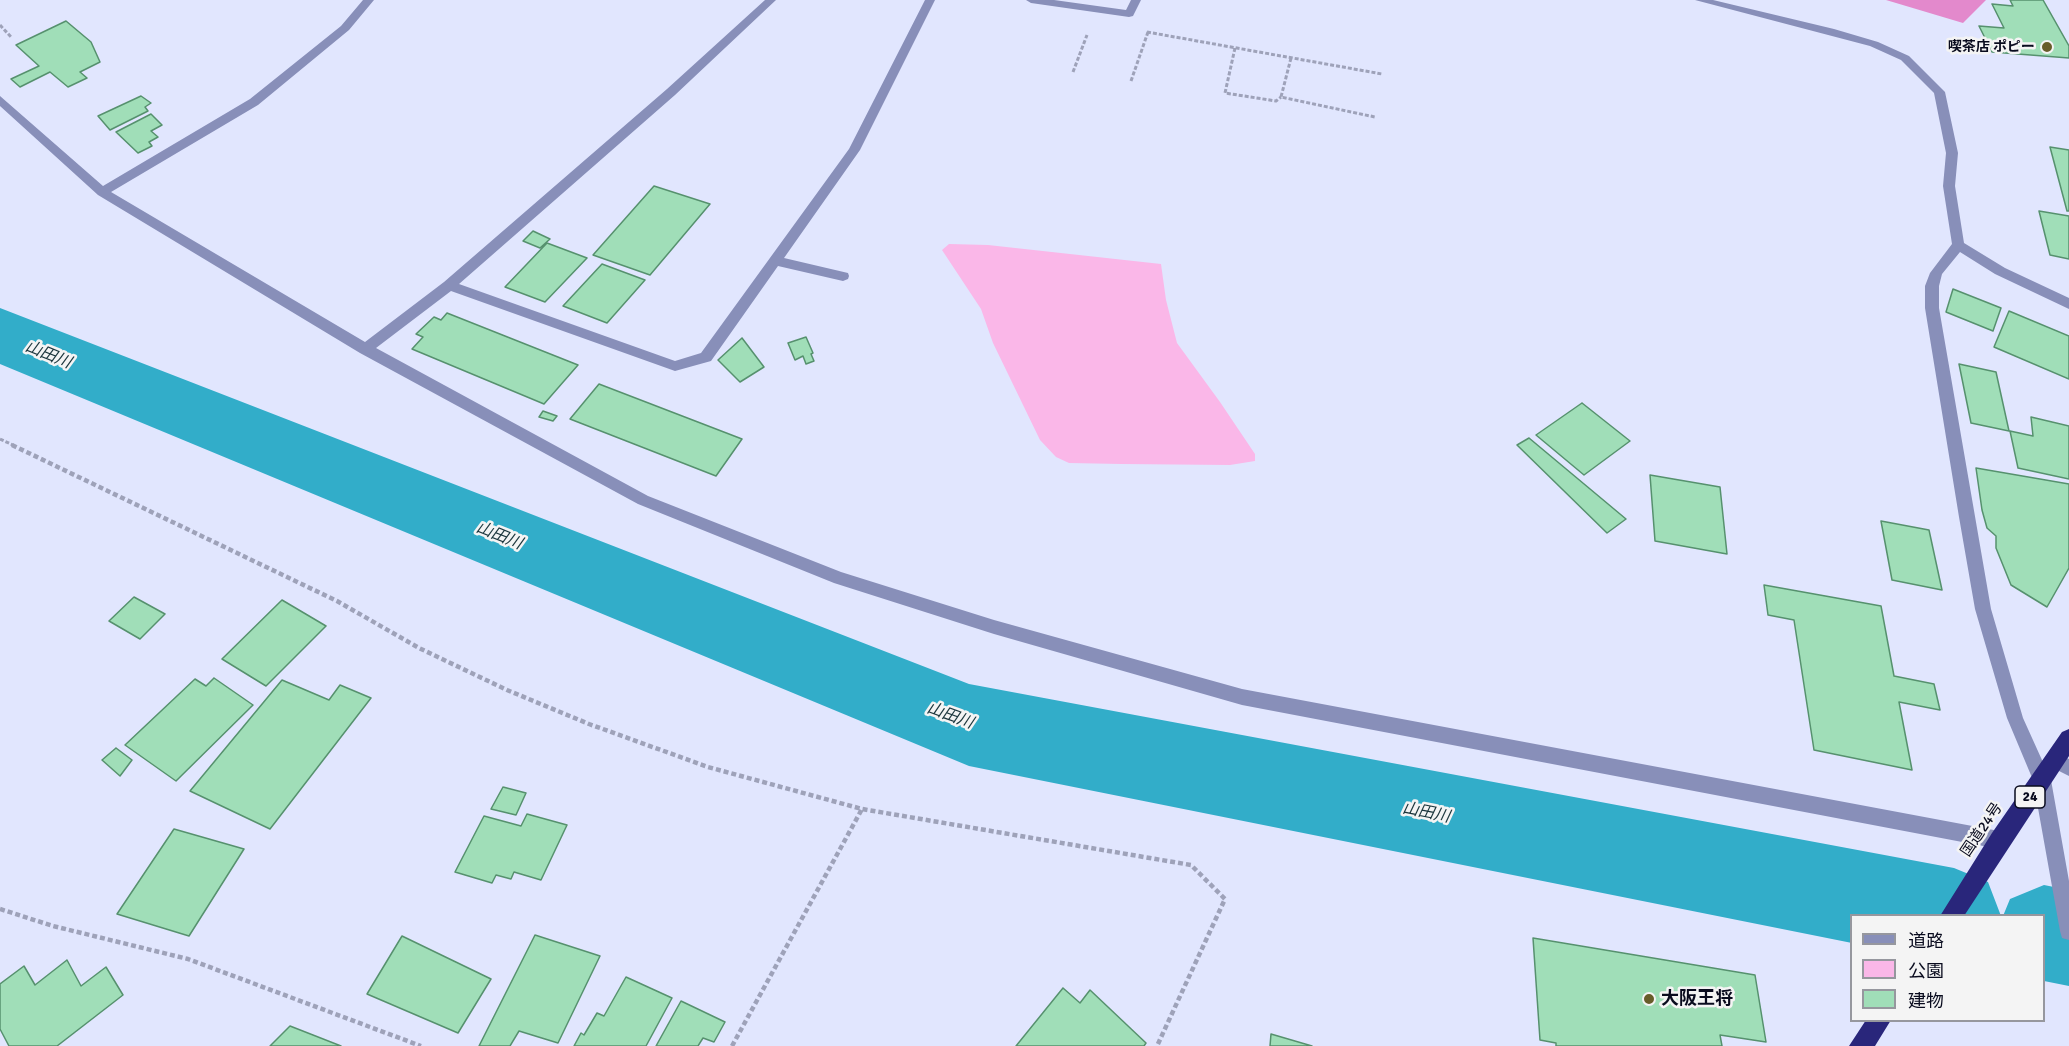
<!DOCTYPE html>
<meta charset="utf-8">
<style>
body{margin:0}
#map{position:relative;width:2069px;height:1046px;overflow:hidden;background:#e1e6fe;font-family:Signika,"Noto Sans JP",sans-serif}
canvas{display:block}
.legend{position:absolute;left:1850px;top:914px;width:195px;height:108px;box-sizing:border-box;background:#f4f4f4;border:2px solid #96979e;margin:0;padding:8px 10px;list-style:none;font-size:18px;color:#090b1e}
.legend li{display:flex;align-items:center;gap:12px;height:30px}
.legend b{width:30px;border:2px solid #96979e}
</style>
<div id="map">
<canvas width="2069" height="1046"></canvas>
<ul class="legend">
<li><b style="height:8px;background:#888fb9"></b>道路</li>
<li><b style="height:16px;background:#fab7e8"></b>公園</li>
<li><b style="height:16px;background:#a0deb8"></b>建物</li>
</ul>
</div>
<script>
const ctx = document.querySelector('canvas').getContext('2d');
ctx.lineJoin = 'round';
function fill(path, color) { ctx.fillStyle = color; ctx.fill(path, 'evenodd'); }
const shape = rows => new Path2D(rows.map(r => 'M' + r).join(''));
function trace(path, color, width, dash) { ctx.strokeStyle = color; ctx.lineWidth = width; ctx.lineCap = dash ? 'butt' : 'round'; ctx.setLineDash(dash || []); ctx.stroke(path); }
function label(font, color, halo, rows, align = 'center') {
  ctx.font = font + ' Signika,"Noto Sans JP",sans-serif'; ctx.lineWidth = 5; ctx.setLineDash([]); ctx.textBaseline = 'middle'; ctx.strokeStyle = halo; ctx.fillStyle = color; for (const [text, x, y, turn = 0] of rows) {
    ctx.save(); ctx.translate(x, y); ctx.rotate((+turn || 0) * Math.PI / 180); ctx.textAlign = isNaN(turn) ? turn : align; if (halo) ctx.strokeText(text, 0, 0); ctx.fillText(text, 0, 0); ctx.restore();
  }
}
const green = shape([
 [949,244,988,245,1161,264,1166,300,1177,343,1220,402,1255,454,1255,461,1230,465,1121,464,1069,463,1056,457,1040,440,993,343,981,309,942,250]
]);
const forest = shape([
 [1886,0,1986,0,1963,23]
]);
const river = shape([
 [0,308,969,684,1954,868,1988,882,2001,916,1852,916,1852,943,969,766,0,364,0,308],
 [2044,885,2069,890,2069,986,2044,981,2044,916,2003,916,2010,899,2044,885]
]);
const building = shape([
 [2010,0,2043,0,2069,46,2069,58,1992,52,1979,26,2004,28,1992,4,2013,6,2010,0],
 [66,21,91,42,100,62,80,72,87,78,68,87,50,72,20,87,11,79,39,66,16,45,66,21],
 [141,96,151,103,145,107,148,111,110,130,98,116,141,96],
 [151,114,162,125,151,131,158,137,149,142,152,146,138,153,116,132,151,114],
 [2050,147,2069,150,2069,211,2067,211,2050,147],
 [654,186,710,204,650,275,593,255,654,186],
 [2039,211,2069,216,2069,259,2050,255,2039,211],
 [533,231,550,239,540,248,523,241,533,231],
 [547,243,587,258,545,302,505,287,547,243],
 [602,264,645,280,607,323,563,306,602,264],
 [1953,289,2001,308,1993,331,1946,312,1953,289],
 [2009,311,2069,336,2069,379,1994,347,2009,311],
 [447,313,578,365,544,404,412,349,423,337,416,334,434,317,441,320,447,313],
 [806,337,813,353,811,354,814,361,806,364,803,356,795,360,788,343,806,337],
 [742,338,764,367,740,382,718,360,742,338],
 [1959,364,1996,372,2009,431,1971,423,1959,364],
 [599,384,742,439,716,476,570,419,599,384],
 [1582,403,1630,441,1584,475,1536,435,1582,403],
 [543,411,557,416,553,421,539,417,543,411],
 [2031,417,2069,426,2069,479,2018,468,2010,431,2033,436,2031,417],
 [1529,438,1626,519,1607,533,1517,445,1529,438],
 [1976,468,2069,484,2069,568,2047,607,2011,585,1996,548,1996,536,1987,528,1982,510,1976,468],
 [1650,475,1720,487,1727,554,1655,541,1650,475],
 [1881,521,1929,530,1942,590,1892,580,1881,521],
 [1764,585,1881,606,1894,676,1934,684,1940,710,1899,702,1912,770,1814,750,1794,620,1768,615,1764,585],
 [134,597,165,614,140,639,109,621,134,597],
 [282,600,326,626,266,686,222,659,282,600],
 [214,678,253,705,176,781,125,745,195,679,206,686,214,678],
 [282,680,329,700,340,685,371,698,270,829,190,791,282,680],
 [116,748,132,760,120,776,102,760,116,748],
 [503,787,526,793,516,815,491,809,503,787],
 [527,814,567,825,541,880,514,872,511,879,496,875,492,883,455,872,484,816,521,826,527,814],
 [174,829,244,849,189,936,117,914,174,829],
 [535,935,600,956,558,1043,519,1031,510,1046,479,1046,535,935],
 [402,936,491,979,458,1033,367,994,402,936],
 [1533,938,1755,975,1766,1042,1720,1035,1722,1046,1556,1046,1556,1043,1540,1040,1533,938],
 [67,960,81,986,106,967,123,995,57,1046,9,1046,0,1029,0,984,24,966,35,985,67,960],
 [626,977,672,998,646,1046,574,1046,581,1033,584,1035,597,1013,604,1016,626,977],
 [1063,988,1080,1003,1090,990,1146,1043,1144,1046,1016,1046,1063,988],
 [681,1001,725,1022,714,1042,703,1038,698,1046,656,1046,681,1001],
 [290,1026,341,1046,270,1046,290,1026],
 [1271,1034,1312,1046,1270,1046,1271,1034]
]);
const pathFar1 = shape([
 [0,25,11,37],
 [1147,32,1382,74],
 [1235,48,1225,93,1276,101,1281,97],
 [1291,58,1281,97,1375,117],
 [1073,72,1087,35],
 [1131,81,1148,32],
 [0,439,15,446]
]);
const path = shape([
 [12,445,337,601,419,648,507,690,589,724,708,767,862,809,1191,865,1225,899,1157,1046],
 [0,909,53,926,188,959,421,1046],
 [732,1046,862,809]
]);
const minor = shape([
 [363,0,374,0,349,30,258,105,111,192,365,342,444,282,667,89,765,0,776,0,675,95,459,284,675,361,701,353,849,149,925,0,935,0,860,150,784,258,848,273,849,276,848,279,843,281,778,266,711,361,675,371,451,291,376,348,648,496,841,572,994,620,1242,689,1999,831,2005,834,2008,840,2005,846,1999,849,1242,705,994,634,834,583,638,504,360,353,98,195,0,106,0,96,103,186,250,99,341,26,363,0],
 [1026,0,1054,0,1126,10,1131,0,1141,0,1133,16,1129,17,1031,3,1026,0],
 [1695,0,1713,0,1834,29,1878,42,1909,56,1945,92,1958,153,1955,186,1964,243,2005,268,2069,298,2069,309,1995,274,1960,252,1942,274,1939,286,1939,308,1991,609,2023,718,2051,780,2069,881,2069,940,2062,938,2060,931,2033,780,2007,718,1975,609,1959,517,1925,308,1925,286,1930,273,1952,244,1943,186,1946,153,1934,93,1901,60,1870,46,1695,0],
 [2055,752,2069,759,2069,776,2049,766,2047,760,2049,754,2055,752]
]);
const highway = shape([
 [2069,729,2069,756,1964,916,1940,916,1992,833,2062,732,2069,729],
 [1866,1020,1891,1020,1875,1046,1849,1046,1866,1020]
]);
const markers = [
 [2047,47,6,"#685d2a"],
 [1649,999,6,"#685d2a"]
];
const farPoinames = [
 ["喫茶店 ポピー",2035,47]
];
const shields = [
 [2030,797,30]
];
const shieldNames = [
 ["24",2030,797]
];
const streetNames = [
 ["国道24号",1982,830,-56]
];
const waterNames = [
 ["山田川",48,355,22],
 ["山田川",499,536,22],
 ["山田川",950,716,20],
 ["山田川",1426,813,11]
];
const nearPoinames = [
 ["大阪王将",1661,999]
];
fill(green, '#fab7e8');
fill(forest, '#e389cc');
fill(river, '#32adc9');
fill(building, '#a0deb8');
trace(building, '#56916e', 1.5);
trace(pathFar1, '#9ea2b9', 3, [4, 2]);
trace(path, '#9ea2b9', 4.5, [5, 3]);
fill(minor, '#888fb9');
fill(highway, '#29267b');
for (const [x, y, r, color] of markers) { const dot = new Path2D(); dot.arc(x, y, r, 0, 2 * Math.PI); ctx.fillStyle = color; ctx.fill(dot); trace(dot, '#f4f4f4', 2); }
label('bold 14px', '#090b1e', '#f4f4f4', farPoinames, 'right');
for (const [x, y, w] of shields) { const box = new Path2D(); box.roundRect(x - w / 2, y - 11, w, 22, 4.5); ctx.fillStyle = '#f4f4f4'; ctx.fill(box); trace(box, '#090b1e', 1.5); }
label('bold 14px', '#090b1e', null, shieldNames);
label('15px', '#090b1e', '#f4f4f4', streetNames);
label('italic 16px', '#1b353c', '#f4f4f4', waterNames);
label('bold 18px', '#090b1e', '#f4f4f4', nearPoinames, 'left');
</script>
